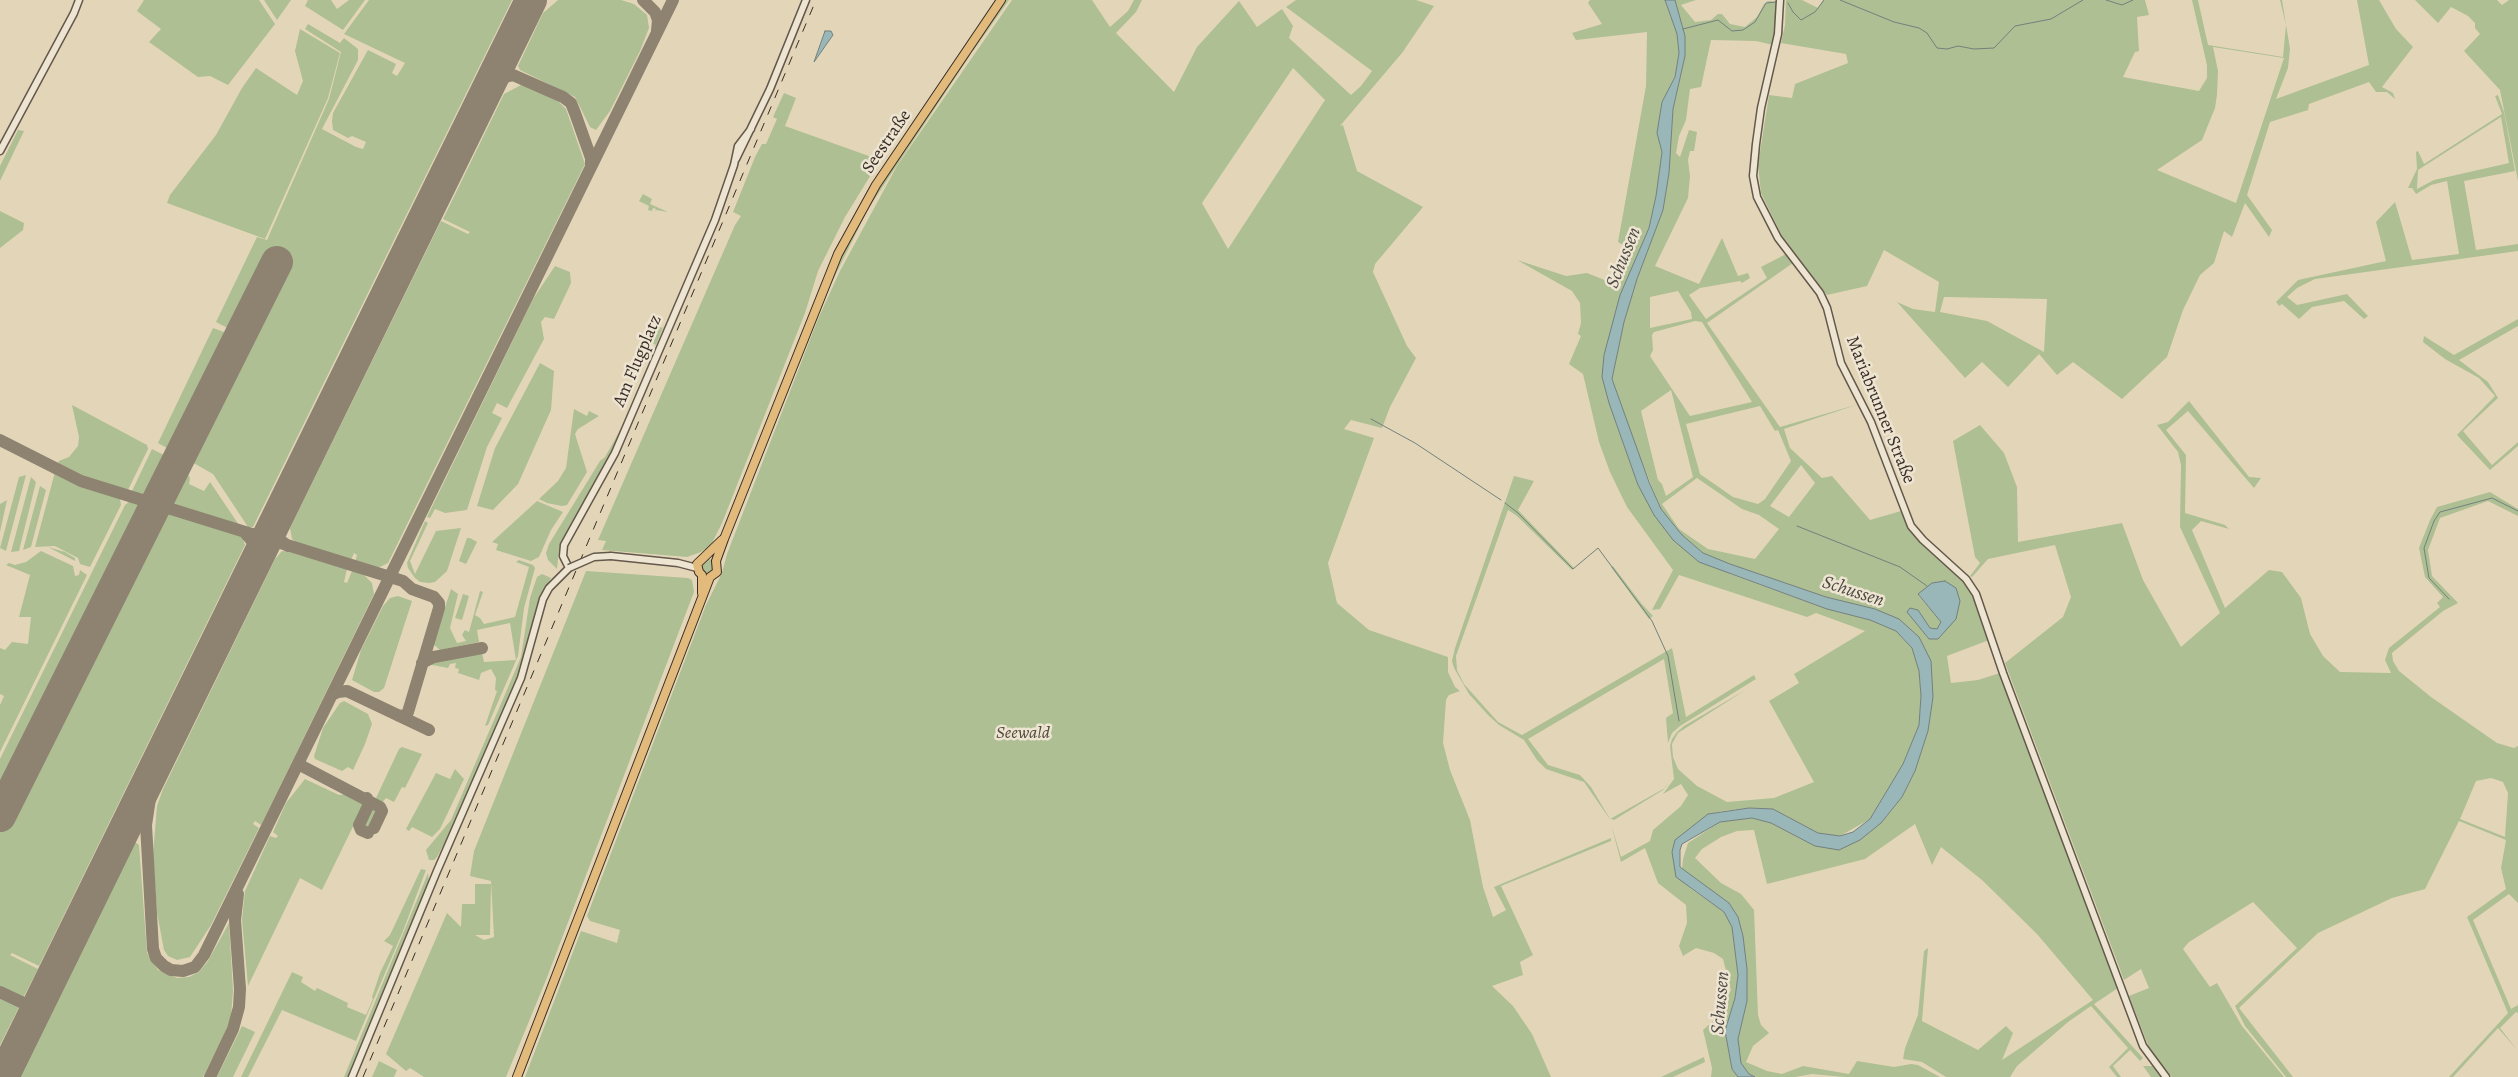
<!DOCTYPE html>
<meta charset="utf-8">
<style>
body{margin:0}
canvas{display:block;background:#e3d6b8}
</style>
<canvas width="2518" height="1077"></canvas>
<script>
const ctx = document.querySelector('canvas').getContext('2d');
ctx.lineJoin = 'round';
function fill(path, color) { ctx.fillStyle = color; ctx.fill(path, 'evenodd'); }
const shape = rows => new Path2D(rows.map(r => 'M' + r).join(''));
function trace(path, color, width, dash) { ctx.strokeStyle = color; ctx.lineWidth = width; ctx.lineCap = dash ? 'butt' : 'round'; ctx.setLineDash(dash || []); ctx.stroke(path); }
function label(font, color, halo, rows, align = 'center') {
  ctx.font = font + ' Alegreya,serif'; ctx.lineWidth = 5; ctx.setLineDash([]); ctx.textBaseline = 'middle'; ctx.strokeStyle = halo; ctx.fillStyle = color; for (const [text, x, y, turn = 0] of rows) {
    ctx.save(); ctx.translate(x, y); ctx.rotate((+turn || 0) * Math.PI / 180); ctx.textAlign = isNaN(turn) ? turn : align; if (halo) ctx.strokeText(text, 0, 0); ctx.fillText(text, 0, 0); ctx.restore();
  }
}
const green = shape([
 [144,0,259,0,275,24,228,85,210,76,198,77,149,42,161,29,137,11],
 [264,0,291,0,277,20],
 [308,0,331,0,337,9,349,0,365,0,343,30,305,6],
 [369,0,512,0,253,527,248,527,213,474,158,443,213,328,241,338,241,335,216,322,257,237,267,240,329,99,341,52,305,29,308,24,340,43,344,38,358,49,358,60,322,129,356,147,363,149,366,142,352,136,348,138,333,130,332,121,333,113,368,50,396,64,392,73,397,76,405,63,344,34],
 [558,0,621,0,634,4,647,15,649,28,640,51,610,111,596,130,590,127,575,97,520,70,518,66,543,13],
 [1005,0,1009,0,973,51,973,46],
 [1012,0,1092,0,1110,27,1128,11,1134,0,1142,0,1136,12,1116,33,1174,92,1197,47,1239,1,1257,27,1282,9,1293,26,1289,38,1351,95,1361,86,1372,71,1286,7,1296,0,1416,0,1434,6,1402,53,1340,126,1343,125,1357,171,1423,207,1375,264,1373,272,1407,346,1416,358,1390,407,1382,428,1351,420,1344,429,1374,438,1328,563,1337,603,1369,630,1448,657,1448,672,1455,687,1460,691,1449,695,1446,700,1443,743,1450,770,1470,820,1483,887,1493,917,1506,910,1494,887,1611,838,1611,841,1501,886,1533,955,1520,962,1523,975,1492,986,1513,1006,1532,1034,1551,1077,525,1077,581,931,617,943,620,930,590,921,587,916,706,605,722,573,727,554,818,319,840,271,897,166],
 [1293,68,1325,100,1228,249,1202,203],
 [1590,0,1665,0,1677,34,1679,53,1675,77,1662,102,1657,133,1662,152,1656,196,1649,228,1604,355,1603,377,1609,403,1638,485,1654,515,1730,574,1827,609,1870,620,1896,631,1912,648,1919,671,1921,696,1919,725,1903,764,1870,819,1840,836,1818,833,1773,809,1748,808,1723,811,1708,814,1672,852,1690,888,1724,912,1732,927,1738,975,1735,998,1725,1031,1732,1069,1738,1077,1711,1077,1712,1068,1703,1030,1725,1010,1728,994,1731,990,1723,959,1714,953,1696,948,1683,956,1679,946,1687,923,1686,905,1658,883,1645,848,1621,862,1611,824,1621,857,1650,841,1653,830,1681,806,1688,795,1681,784,1663,794,1674,779,1670,746,1672,739,1677,732,1684,726,1747,689,1678,733,1672,744,1673,757,1678,769,1697,786,1727,802,1774,798,1814,782,1769,701,1799,683,1794,674,1865,631,1816,613,1807,617,1679,575,1660,609,1652,610,1673,570,1627,507,1610,472,1599,442,1583,374,1569,364,1581,336,1578,334,1581,323,1580,303,1572,291,1517,260,1566,276,1587,273,1612,283,1628,248,1618,242,1646,86,1647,32,1576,40,1572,33,1602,24,1588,3],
 [1675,0,1696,0,1681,5,1695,22,1711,20,1718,14,1722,14,1730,24,1745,27,1757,17,1764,4,1768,1,1778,2,1778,19,1773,45,1756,41,1711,40,1701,87,1690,89,1686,120,1679,136,1676,153,1680,157,1689,130,1697,132,1694,151,1690,151,1688,160,1690,176,1688,198,1655,266,1699,284,1722,238,1738,276,1748,273,1750,278,1742,283,1740,281,1700,288,1689,295,1706,319,1767,278,1761,267,1786,254,1793,263,1707,323,1780,427,1859,404,1784,429,1790,448,1822,478,1832,476,1870,520,1901,511,1908,527,1924,546,1964,577,1970,586,1989,640,1947,656,1951,683,1978,680,2000,673,2118,988,2094,1004,2143,1058,2140,1061,2130,1050,2113,1066,2121,1077,2117,1077,2109,1067,2128,1048,2091,1006,2068,1022,2017,1066,2010,1077,1946,1077,1922,1062,1903,1059,1905,1048,1918,1015,1924,951,1928,948,1922,1021,1978,1050,2006,1026,2013,1033,2002,1060,2093,1000,2037,934,1982,880,1941,847,1932,865,1915,824,1865,859,1767,884,1754,830,1737,831,1721,837,1702,849,1695,858,1721,883,1741,894,1754,910,1758,1015,1761,1025,1769,1033,1753,1046,1746,1062,1767,1071,1782,1074,1803,1066,1849,1074,1857,1061,1894,1067,1911,1064,1918,1065,1940,1077,1844,1077,1812,1074,1795,1077,1755,1077,1749,1074,1741,1063,1738,1039,1747,1001,1743,936,1738,917,1729,903,1682,869,1683,859,1688,843,1720,822,1752,818,1771,823,1815,846,1881,823,1902,797,1915,771,1928,731,1931,661,1875,609,1826,597,1730,564,1703,553,1682,535,1661,509,1632,438,1612,379,1624,322,1637,279,1663,210,1669,173,1673,109,1685,56,1685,36],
 [1678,291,1691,312,1692,319,1650,328,1650,297],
 [1695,321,1702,322,1752,402,1690,416,1650,356,1653,350,1652,335,1654,332],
 [1671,390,1693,477,1666,496,1662,484,1658,480,1641,411],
 [1760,406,1775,431,1778,430,1791,461,1765,499,1758,504,1733,497,1700,474,1686,424],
 [1801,465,1815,483,1789,517,1770,506],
 [1697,478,1742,509,1759,515,1779,529,1755,559,1708,549,1679,529,1662,504],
 [1918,595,1956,619,1929,639,1911,616,1917,610,1930,628,1937,630,1941,622],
 [1786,0,1802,0,1818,8,1823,0,2145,0,2149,15,2137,17,2139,51,2135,52,2123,77,2199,91,2207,78,2207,65,2192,0,2198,0,2208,45,2283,57,2286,25,2280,0,2282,0,2290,49,2288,68,2276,99,2369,65,2357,0,2379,0,2396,29,2413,47,2382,87,2393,93,2395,99,2387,92,2376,92,2369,82,2309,104,2308,110,2270,122,2247,195,2272,230,2269,237,2245,203,2232,237,2224,231,2214,263,2200,275,2183,310,2167,357,2122,399,2073,362,2057,375,2039,354,2008,387,1982,362,1965,378,1897,302,1913,309,1935,312,1939,282,1884,250,1867,286,1827,295,1782,236,1761,193,1758,165,1769,95,1792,98,1795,84,1848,63,1846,54,1781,43,1785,25],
 [2213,47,2284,58,2236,203,2157,170,2202,140,2215,108,2217,95,2218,71],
 [1944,297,2047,299,2044,352,1987,321,1940,312],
 [2415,0,2497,0,2502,5,2509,0,2518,0,2518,181,2500,90,2464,51,2480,34,2475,28,2475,23,2468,16,2451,7,2438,23],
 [300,29,340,53,328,98,265,239,167,203,170,195,216,135,242,88,256,68,297,95,303,81,295,51],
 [971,54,868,209,831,284,817,319,816,315,841,256,881,182,967,56],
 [523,84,558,101,566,109,585,164,388,563,378,568,371,567,355,562,357,555,354,553,351,560,298,544,292,539,290,528,441,221,468,234,470,232,443,219,504,94],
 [784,93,796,98,785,126,880,160,845,217,818,271,805,313,722,523,711,545,701,552,687,557,602,550,606,541,598,540,735,225,741,216,733,212,755,157,762,144,766,144,777,119,773,117],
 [2498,95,2504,112,2515,171,2464,181,2476,250,2518,244,2518,251,2315,279,2297,288,2287,297,2297,305,2347,294,2368,316,2364,319,2344,301,2312,307,2299,319,2282,304,2279,306,2276,302,2298,280,2386,261,2376,222,2395,202,2412,260,2459,254,2447,181,2431,185,2416,194,2412,188,2408,188,2417,169,2416,152,2418,151,2424,164,2502,114,2495,96],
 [2501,117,2509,163,2434,180,2417,189,2418,170],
 [18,130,24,131,0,181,0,166],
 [643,194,652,199,650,204,668,212,656,210,654,213,656,209,653,208,652,211,648,210,649,206,639,201],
 [0,211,24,223,23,230,0,248],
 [555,266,570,272,571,283,554,319,545,317,541,322,544,339,507,408,497,403,492,413,502,418,487,447,467,510,445,513,435,509,430,518,427,517,533,299],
 [2518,319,2518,326,2459,360,2488,382,2498,398,2463,431,2492,465,2518,442,2518,446,2490,470,2457,435,2495,396,2479,378,2445,359,2423,342,2424,336,2454,355],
 [664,325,656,345,652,343,648,347,658,326,662,328],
 [540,363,554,371,551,410,518,484,493,510,477,506,495,448],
 [2189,401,2249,477,2261,478,2254,488,2188,411,2166,430,2186,455,2185,513,2225,525,2229,529,2201,521,2192,530,2225,608,2269,570,2282,572,2301,598,2310,634,2323,656,2340,672,2391,673,2385,660,2389,648,2440,607,2437,603,2443,597,2425,577,2419,548,2430,520,2437,507,2490,492,2518,509,2518,516,2488,501,2440,518,2428,550,2432,576,2458,603,2443,611,2392,653,2393,661,2399,671,2431,697,2497,743,2514,748,2518,746,2518,903,2509,894,2473,920,2511,1009,2518,1005,2518,1013,2516,1012,2500,1028,2518,1051,2498,1028,2453,1077,2449,1077,2508,1013,2467,917,2506,889,2501,868,2506,840,2459,821,2425,889,2392,898,2318,933,2239,1008,2293,1077,2286,1077,2245,1026,2235,1006,2297,948,2253,902,2189,942,2183,949,2210,987,2217,983,2242,1026,2284,1077,2172,1077,2150,1050,2129,996,2149,988,2141,969,2124,980,2005,663,2063,617,2071,597,2055,545,1988,559,1972,577,1970,576,1980,563,1975,557,1953,441,1980,425,2004,453,2017,487,2018,542,2122,523,2143,580,2181,647,2220,613,2180,527,2181,465,2178,452,2157,425,2168,422],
 [2491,778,2503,782,2508,793,2505,837,2460,819,2476,781],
 [72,405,147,445,148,449,128,490,123,493,105,488,56,466,59,461,69,457,78,446,79,437],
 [574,409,587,416,589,411,599,416,578,429,575,434,587,472,567,505,562,506,547,503,539,499,558,481,566,468],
 [622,427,609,459,563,541,559,549,557,569,548,560,546,553,549,544,600,461,605,457],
 [152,449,182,464,190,478,189,484,204,491,210,482,241,528,133,495,132,491],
 [55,472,120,499,121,505,90,567,80,564,78,558,55,546,35,547],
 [26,475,6,551,0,548,19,477],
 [1514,476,1534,481,1518,510,1574,568,1572,570,1517,516,1508,510,1456,656,1457,670,1464,684,1498,722,1522,735,1672,648,1686,717,1754,675,1756,679,1680,726,1672,733,1668,743,1666,718,1673,713,1664,659,1528,739,1548,765,1580,775,1591,787,1610,819,1665,788,1670,781,1663,790,1614,820,1609,818,1584,782,1546,769,1537,760,1524,740,1499,725,1488,715,1469,694,1454,668,1452,661,1455,648],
 [31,477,36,482,19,551,11,552],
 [40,486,46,490,31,547,23,550],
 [7,500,0,532,0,504],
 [130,501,242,536,245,545,39,966,12,953,10,955,38,969,21,1002,9,998,8,1001,19,1007,0,1045,0,759,125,505],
 [537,501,563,512,551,530,539,557,531,561,496,550,498,544,492,542],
 [425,521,428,523,410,561,415,574,436,531,461,528,447,571,435,582,429,583,420,582,415,578,408,568,407,563],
 [467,538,470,538,477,542,466,564,459,561],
 [48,547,65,552,75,558,75,561],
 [41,551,73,566,75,576,79,575,80,570,87,575,0,752,0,705,4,696,0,694,0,648,5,650,12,642,28,644,31,617,19,617,30,575,6,565,9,563,15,565,26,562],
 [282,551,290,552,347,569,344,582,347,583,352,571,363,574,372,583,374,594,261,825,255,821,253,824,259,828,211,925,190,957,177,960,168,956,164,950,157,913,153,854,157,806,163,789,275,559],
 '701 566a7 7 0 1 1 14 0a7 7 0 1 1-14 0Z',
 [519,560,533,565,535,568,524,608,518,656,488,725,485,726,497,691,495,690,496,678,491,669,481,673,479,680,458,673,459,669,455,668,456,663,450,664,448,668,432,665,432,663,482,653,484,662,516,660,510,623,477,630,479,642,440,650,433,644,451,589,458,594,450,628,457,643,466,641,462,635,465,630,469,632,480,591,483,592,475,615,480,618,484,624,515,617,529,567,516,562],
 [1613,566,1641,603,1653,616,1649,619,1611,567],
 [586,571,688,578,692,580,694,592,546,980,506,1077,424,1077,410,1068,406,1071,386,1054,447,913,461,927,462,904,475,904,475,884,491,884,490,935,475,935,484,940,494,937,491,881,470,876,474,851],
 [542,574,551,578,541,594,518,679,457,820,437,857,434,860,429,860,426,850,451,820,521,657,530,598,537,577],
 [463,594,469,596,462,620,455,618],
 [398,596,412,601,384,688,379,692,374,692,352,680,361,650,383,606,390,598],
 [344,701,368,714,372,724,365,744,353,770,348,767,342,771,315,759,314,756,323,728,340,703],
 [402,747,422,754,405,788,402,787,394,802,386,798,381,804,376,798,399,749],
 [455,769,464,779,440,829,432,837,412,827,409,831,406,829,436,773,450,779],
 [305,779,339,795,349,794,365,802,322,890,300,878,248,986,242,920,245,891,270,836,276,838,278,836,273,832,286,803],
 [371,808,378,809,379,812,368,832,361,826],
 [135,842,139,845,147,953,158,970,177,978,189,977,199,972,208,961,229,923,233,991,231,1016,226,1031,203,1077,20,1077],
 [421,869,426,870,403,931,356,1041,282,1010,248,1077,241,1077,292,972,303,977,301,982,315,991,317,988,348,1003,347,1007,366,1015,373,999,372,997,380,973,393,946,384,941,390,935],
 [428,873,429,882,407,939,349,1077,344,1077],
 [242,1026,255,1032,233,1077,217,1077],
 [1704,1057,1705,1062,1673,1077,1661,1077],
 [379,1061,397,1070,394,1077,372,1077],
 [2143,1066,2153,1066,2162,1077,2151,1077]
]);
const water = shape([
 [1665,0,1675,0,1685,36,1685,56,1673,109,1669,173,1663,210,1637,279,1624,322,1612,379,1649,482,1661,509,1682,535,1703,553,1730,564,1826,597,1875,609,1899,619,1919,637,1931,661,1933,697,1928,731,1915,771,1902,797,1881,823,1860,840,1839,850,1815,846,1771,823,1752,818,1720,822,1682,844,1680,850,1680,867,1729,903,1738,917,1743,936,1747,969,1747,1001,1738,1039,1741,1063,1749,1074,1755,1077,1738,1077,1732,1069,1725,1031,1735,998,1738,975,1732,927,1724,912,1676,877,1672,852,1675,840,1708,814,1749,808,1773,809,1818,833,1840,836,1853,832,1870,819,1903,764,1919,725,1921,696,1919,671,1912,648,1896,631,1870,620,1827,609,1699,562,1673,540,1654,515,1638,485,1609,403,1602,377,1604,355,1620,295,1649,228,1656,196,1662,152,1657,133,1662,102,1675,77,1679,53,1677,34,1665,0],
 [825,31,831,31,833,35,814,62,825,31],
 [1945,581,1956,588,1960,601,1956,619,1938,639,1929,639,1907,612,1910,608,1918,610,1930,628,1937,629,1941,622,1918,594,1932,583,1945,581]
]);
const stream = shape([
 [1840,0,1894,22,1919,28,1927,33,1937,48,1947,49,1958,46,1974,49,1994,48,2015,26,2051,19,2083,0],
 [2106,0,2122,5,2133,0],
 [1788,3,1793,12,1801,20,1815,12,1824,0],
 [1683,29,1718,20,1732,31,1743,30,1755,22,1766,3,1776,2],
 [1371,419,1415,443,1501,500],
 [1505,503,1518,513,1573,569,1598,548,1652,621,1668,656,1679,721],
 [1797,526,1900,567,1927,586],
 [2449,599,2429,578,2424,548,2434,521,2440,512,2492,498,2518,511]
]);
const taxiway = shape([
 [643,0,655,12,658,20,657,31],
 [527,9,535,0],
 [487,90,498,79,513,75,563,97,571,103,575,113,591,158,591,167],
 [0,440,81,481,403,581,412,589,434,597,439,603,439,608,408,712,406,715,399,716],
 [246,534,256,546,256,562],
 [252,535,269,530,277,518,276,531,281,541,288,546],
 [422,663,434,657,482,648],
 [332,695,338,692,347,691,429,730],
 [164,749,152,785,146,825,153,949,156,958,164,966,171,970,183,971,195,967,204,955,673,0],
 [298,764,380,807,382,811,374,828],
 [367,798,369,804,359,825,361,830,368,833],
 [0,992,36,1009],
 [210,1077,233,1029,239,1007,240,989,235,920,238,894]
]);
const runway = shape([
 [0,816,277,262],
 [3,1077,531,0]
]);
const tertiary = shape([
 [1780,0,1778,34,1761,108,1756,144,1753,176,1757,197,1778,238,1820,293,1827,308,1841,363,1871,422,1911,526,1923,540,1966,579,1976,594,2003,673,2143,1046,2166,1077],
 [0,151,74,13,79,0],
 [736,159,770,89,806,0],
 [611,556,678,563,697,568],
 [352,1077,437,871,521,678,543,599,549,588,569,568,563,556,564,545,615,453,715,220,734,165,738,146,751,129]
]);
const primary = shape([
 [702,593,702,575,699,572,697,564,722,540],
 [517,1077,710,577,717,572,716,561,724,539,838,254,876,185,1001,0]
]);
const rail = shape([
 [363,1077,816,0]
]);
const tertiaryBridge = shape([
 [569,568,594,557,611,556]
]);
const streetNames = [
 ["Seestraße",887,142,-56],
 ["Am Flugplatz",638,361,-67],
 ["Mariabrunner Straße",1880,410,68]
];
const parkNames = [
 ["Seewald",1023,734]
];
const waterNames = [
 ["Schussen",1624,258,-68],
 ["Schussen",1853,592,18],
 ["Schussen",1721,1003,-85]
];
fill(green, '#aebf93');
fill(water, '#99b7b8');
trace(water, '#73807e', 1);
trace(stream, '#73807e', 1);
trace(taxiway, '#8e8270', 12);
trace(runway, '#8e8270', 32);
trace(tertiary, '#64574b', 9);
trace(primary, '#3a2d27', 10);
trace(tertiary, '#ede4d1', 6);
trace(primary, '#e2bb7c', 8);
trace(rail, '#3a2d27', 1, [9, 9]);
trace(tertiaryBridge, '#64574b', 9, []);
trace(tertiaryBridge, '#ede4d1', 6);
label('18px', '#3a2d27', '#ede4d1', streetNames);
label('italic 18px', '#514a3d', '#ede4d1', parkNames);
label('italic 19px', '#4d4944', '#ede4d1', waterNames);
</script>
